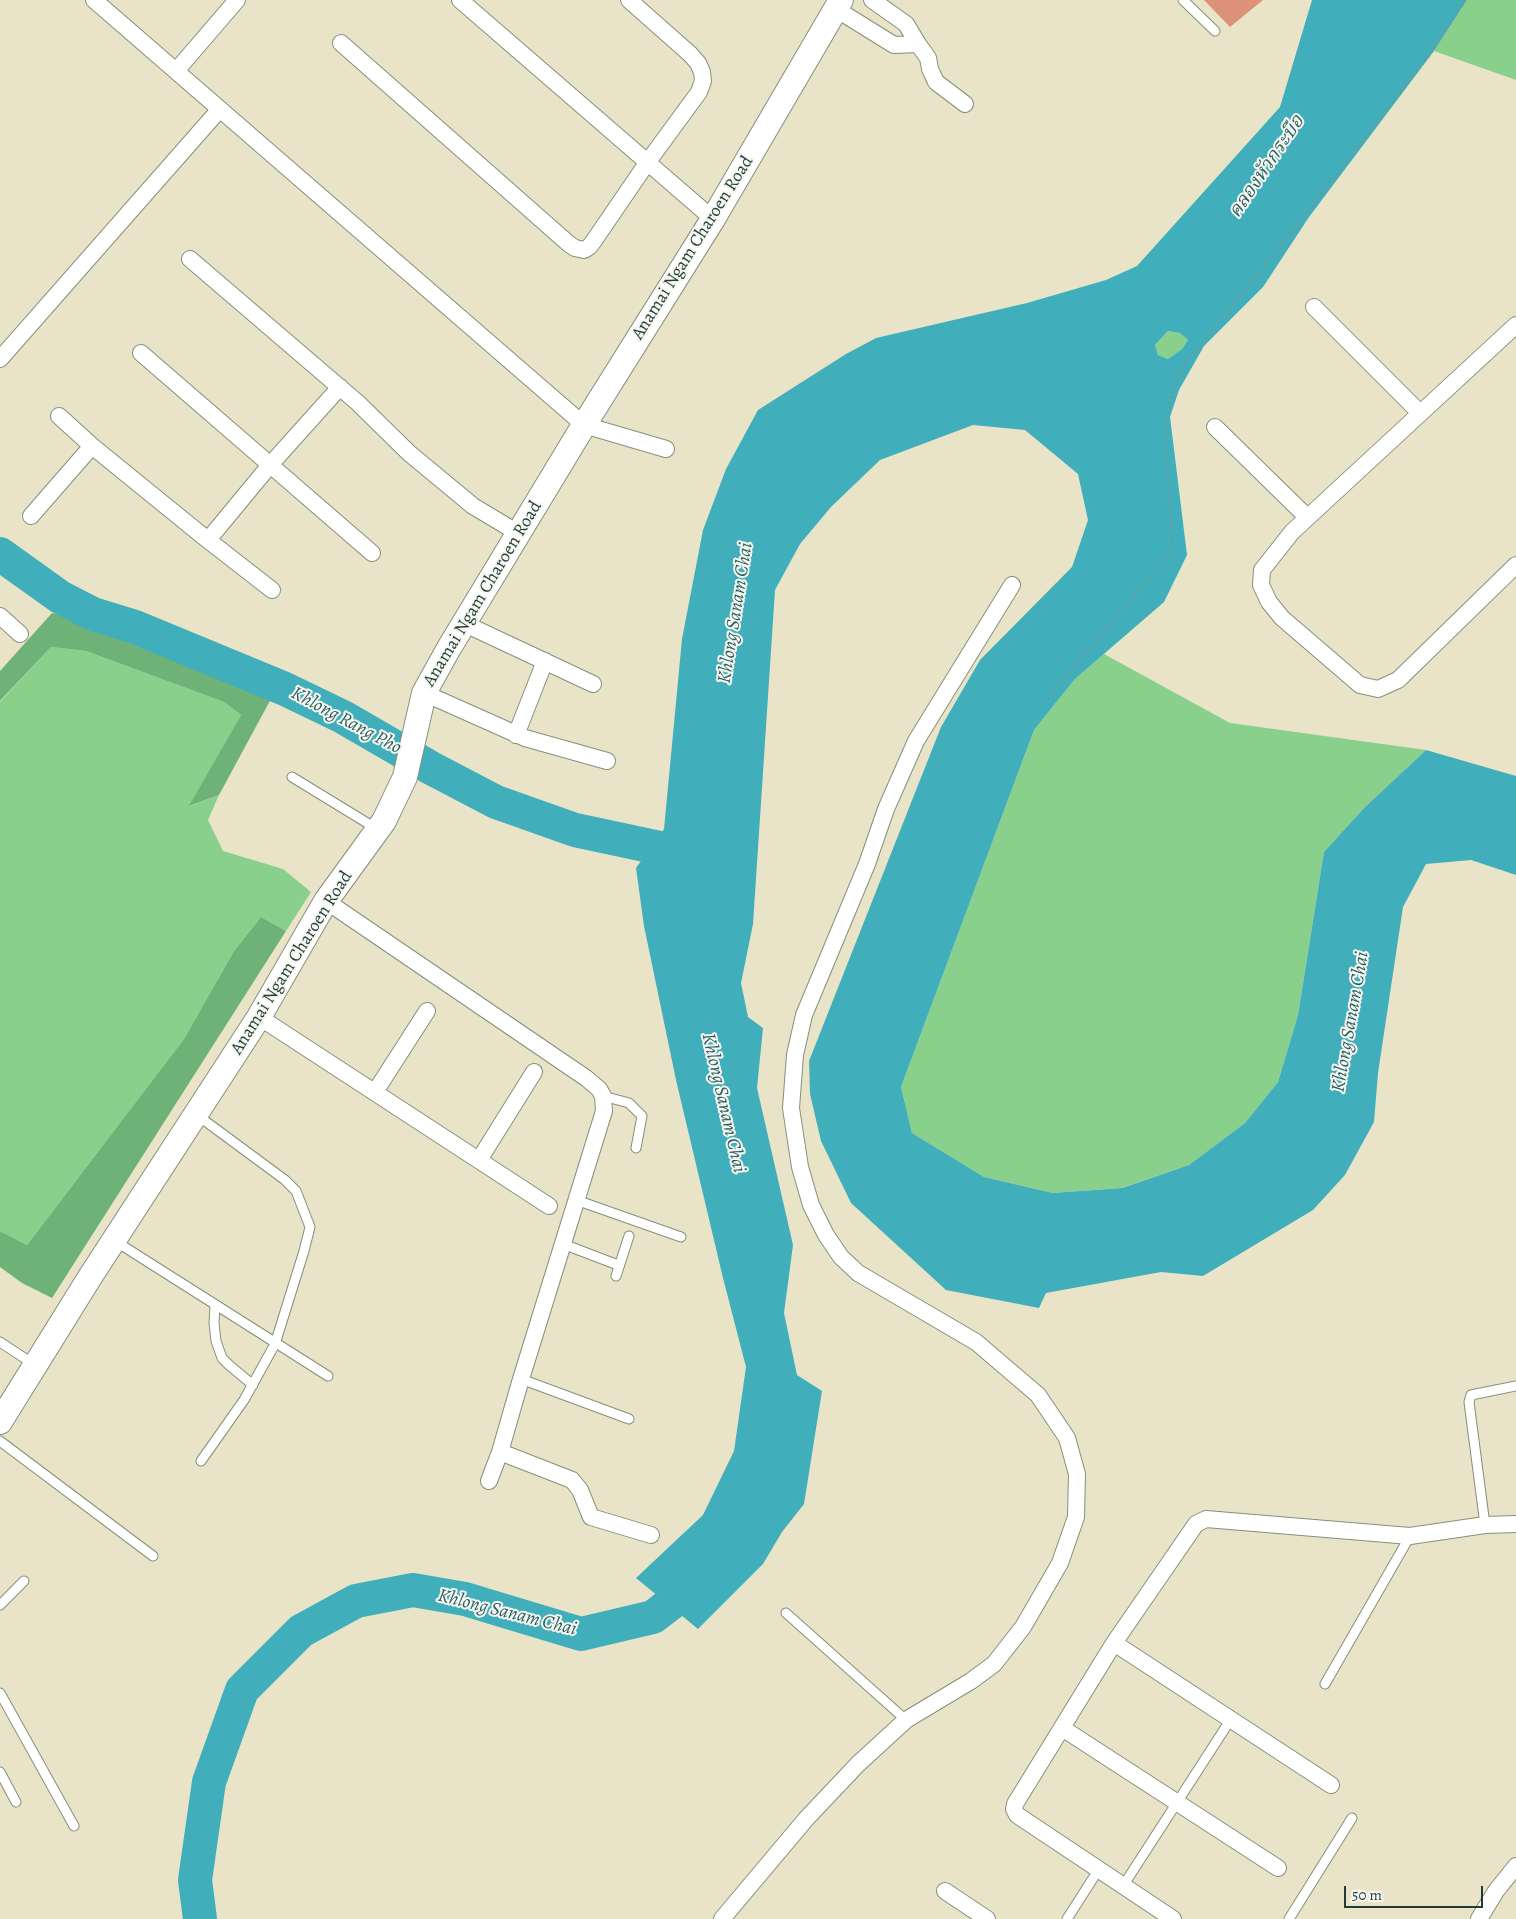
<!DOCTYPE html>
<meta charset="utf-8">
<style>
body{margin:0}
#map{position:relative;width:1516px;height:1919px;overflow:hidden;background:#e9e4c7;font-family:Alegreya,serif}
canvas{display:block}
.scale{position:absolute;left:1344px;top:1886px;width:139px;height:22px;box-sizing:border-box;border:2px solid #1f3d34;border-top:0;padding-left:6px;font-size:15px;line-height:18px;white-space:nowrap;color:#1f3d34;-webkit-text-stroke:4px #f6f6f2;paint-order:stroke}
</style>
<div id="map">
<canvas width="1516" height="1919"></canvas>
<div class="scale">50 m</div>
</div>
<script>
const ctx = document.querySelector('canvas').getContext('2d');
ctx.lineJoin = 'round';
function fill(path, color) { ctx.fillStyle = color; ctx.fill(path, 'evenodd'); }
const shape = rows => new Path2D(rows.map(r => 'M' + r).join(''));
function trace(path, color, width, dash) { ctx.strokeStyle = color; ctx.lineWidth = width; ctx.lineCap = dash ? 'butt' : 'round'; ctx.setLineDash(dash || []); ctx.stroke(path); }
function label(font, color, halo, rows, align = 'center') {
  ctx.font = font + ' Alegreya,"Noto Serif Thai",serif'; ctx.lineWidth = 4; ctx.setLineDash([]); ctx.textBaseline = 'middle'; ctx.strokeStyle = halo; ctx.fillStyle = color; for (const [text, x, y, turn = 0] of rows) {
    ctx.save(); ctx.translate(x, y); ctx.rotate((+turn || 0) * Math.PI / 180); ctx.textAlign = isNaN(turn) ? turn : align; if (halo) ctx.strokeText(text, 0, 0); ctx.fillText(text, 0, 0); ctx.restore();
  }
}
const green = shape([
 [1467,0,1516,0,1516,80,1434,51],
 [1168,331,1181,333,1188,340,1182,349,1168,359,1158,355,1155,345],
 [51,647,86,651,224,702,241,715,190,806,219,795,208,820,223,851,283,869,311,892,286,931,261,917,234,951,184,1039,27,1245,0,1231,0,702],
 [1104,654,1230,723,1426,750,1364,808,1324,852,1298,1015,1278,1082,1245,1123,1189,1165,1121,1188,1053,1193,984,1177,912,1133,901,1087,1034,730,1075,679]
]);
const forest = shape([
 [52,613,102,624,254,684,272,697,219,795,189,806,241,715,224,702,86,651,51,647,0,701,0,671],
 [261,917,286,931,52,1298,22,1283,0,1267,0,1231,27,1245,184,1039,234,951]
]);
const water = shape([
 [1312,0,1467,0,1434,51,1309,217,1263,287,1204,346,1179,390,1170,417,1187,555,1164,602,1075,679,1034,730,901,1087,912,1133,984,1177,1053,1193,1122,1188,1189,1165,1245,1123,1278,1082,1298,1015,1324,852,1364,808,1426,750,1516,776,1516,875,1471,860,1426,864,1403,907,1378,1073,1374,1122,1345,1175,1313,1210,1203,1276,1161,1272,1046,1293,1039,1308,946,1290,851,1203,821,1141,810,1094,809,1061,941,727,980,660,1072,567,1088,520,1078,474,1025,430,973,425,880,460,831,507,800,544,775,590,753,924,741,983,748,1017,763,1028,757,1088,793,1245,784,1313,797,1375,822,1391,804,1504,782,1532,763,1564,698,1629,636,1578,703,1515,734,1451,746,1367,723,1278,676,1080,644,926,636,868,664,829,682,639,703,530,726,469,758,410,846,354,876,338,1027,303,1106,280,1137,266,1280,107],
 [1168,331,1180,333,1188,340,1182,349,1168,359,1158,355,1155,345]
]);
const river = shape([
 [0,554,60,597,93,614,135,627,285,689,343,717,431,768,496,802,575,830,697,856],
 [200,1919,195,1880,209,1782,242,1690,301,1631,356,1601,413,1590,465,1599,581,1634,653,1617,700,1581,705,1575]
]);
const building = shape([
 [1204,0,1263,0,1230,27]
]);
const path = shape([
 [1048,698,1168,555,1172,544,1165,424,1172,390,1181,369,1261,270,1427,58,1465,0]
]);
const lane = shape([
 [1183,0,1215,31],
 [292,777,377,829],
 [603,1096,629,1103,642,1116,636,1148],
 [197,1115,285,1180,296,1191,310,1227,304,1251,275,1344,244,1400,201,1461],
 [576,1200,681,1237],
 [115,1241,328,1376],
 [563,1244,618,1265],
 [616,1276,629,1236],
 [215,1305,214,1323,216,1341,222,1358,229,1365,253,1385],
 [0,1342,35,1365],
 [521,1379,629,1419],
 [0,1441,153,1556],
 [1485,1525,1469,1402,1471,1395,1516,1386],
 [0,1605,24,1581],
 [786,1613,906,1720],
 [1325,1684,1410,1536],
 [0,1693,74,1826],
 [0,1772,16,1802],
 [1123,1886,1231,1719],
 [1067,1919,1099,1869],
 [1289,1919,1352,1818]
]);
const street = shape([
 [94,0,584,425,666,449],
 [460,0,713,219],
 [836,9,894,45,918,44,906,24,872,0],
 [341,43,569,244,575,248,584,250,589,247,593,242,647,163,699,92,703,81,702,72,698,63,690,54,629,0],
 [918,44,928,58,930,69,936,82,965,104],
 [176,71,237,0],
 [190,259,358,403,409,453,473,506,518,533],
 [1314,307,1420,413],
 [1516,325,1292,532,1262,570,1261,585,1269,602,1282,618,1360,685,1378,689,1398,680,1516,565],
 [141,353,372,553],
 [0,359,220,109],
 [59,416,92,446],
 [1215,427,1307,517],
 [31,516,92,446,204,537,272,590],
 [208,540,270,465,340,387],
 [0,616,20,634],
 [463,623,593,684],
 [424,693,525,738,607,761],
 [516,735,545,661],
 [326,901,586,1078,599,1089,603,1096,604,1111,521,1379,500,1452,489,1481],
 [259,1017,549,1206],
 [375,1092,427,1011],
 [479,1160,534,1072],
 [500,1452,572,1480,580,1490,591,1517,651,1535],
 [1114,1643,1331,1785],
 [1062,1728,1278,1868],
 [945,1891,987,1919],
 [722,1919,806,1819,858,1764,906,1720,971,1681,994,1664,1023,1627,1060,1563,1076,1517,1077,1474,1067,1438,1038,1395,976,1342,858,1273,841,1257,826,1235,811,1205,800,1167,791,1108,795,1055,804,1015,867,864,886,809,916,741,1012,585],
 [1173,1919,1017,1815,1014,1809,1015,1804,1114,1643,1196,1524,1206,1519,1410,1536,1485,1525,1516,1524],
 [1479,1919,1496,1891,1516,1866]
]);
const secondary = shape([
 [0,1422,90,1277,259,1017,326,901,384,821,405,777,424,693,449,648,584,425,713,219,841,0]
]);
const streetNames = [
 ["Anamai Ngam Charoen Road",693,248,-58],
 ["Anamai Ngam Charoen Road",483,594,-59],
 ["Anamai Ngam Charoen Road",292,963,-58]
];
const waterNames = [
 ["คลองหัวกระบือ",1267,167,-56],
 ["Khlong Sanam Chai",736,613,-81],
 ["Khlong Rang Pho",346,721,28],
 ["Khlong Sanam Chai",1351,1022,-80],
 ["Khlong Sanam Chai",723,1103,77],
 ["Khlong Sanam Chai",507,1613,14]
];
fill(green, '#88d08b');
fill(forest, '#6eb277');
fill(water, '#40afbb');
trace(river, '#40afbb', 34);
fill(building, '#dc9179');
trace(lane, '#84907e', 11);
trace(street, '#84907e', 18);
trace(secondary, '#84907e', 26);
trace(path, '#84907e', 3, [1, 4]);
trace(lane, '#fff', 9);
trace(street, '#fff', 16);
trace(secondary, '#fff', 24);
label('18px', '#1f3d34', '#f6f6f2', streetNames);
label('italic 19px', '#295f5c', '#f6f6f2', waterNames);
</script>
